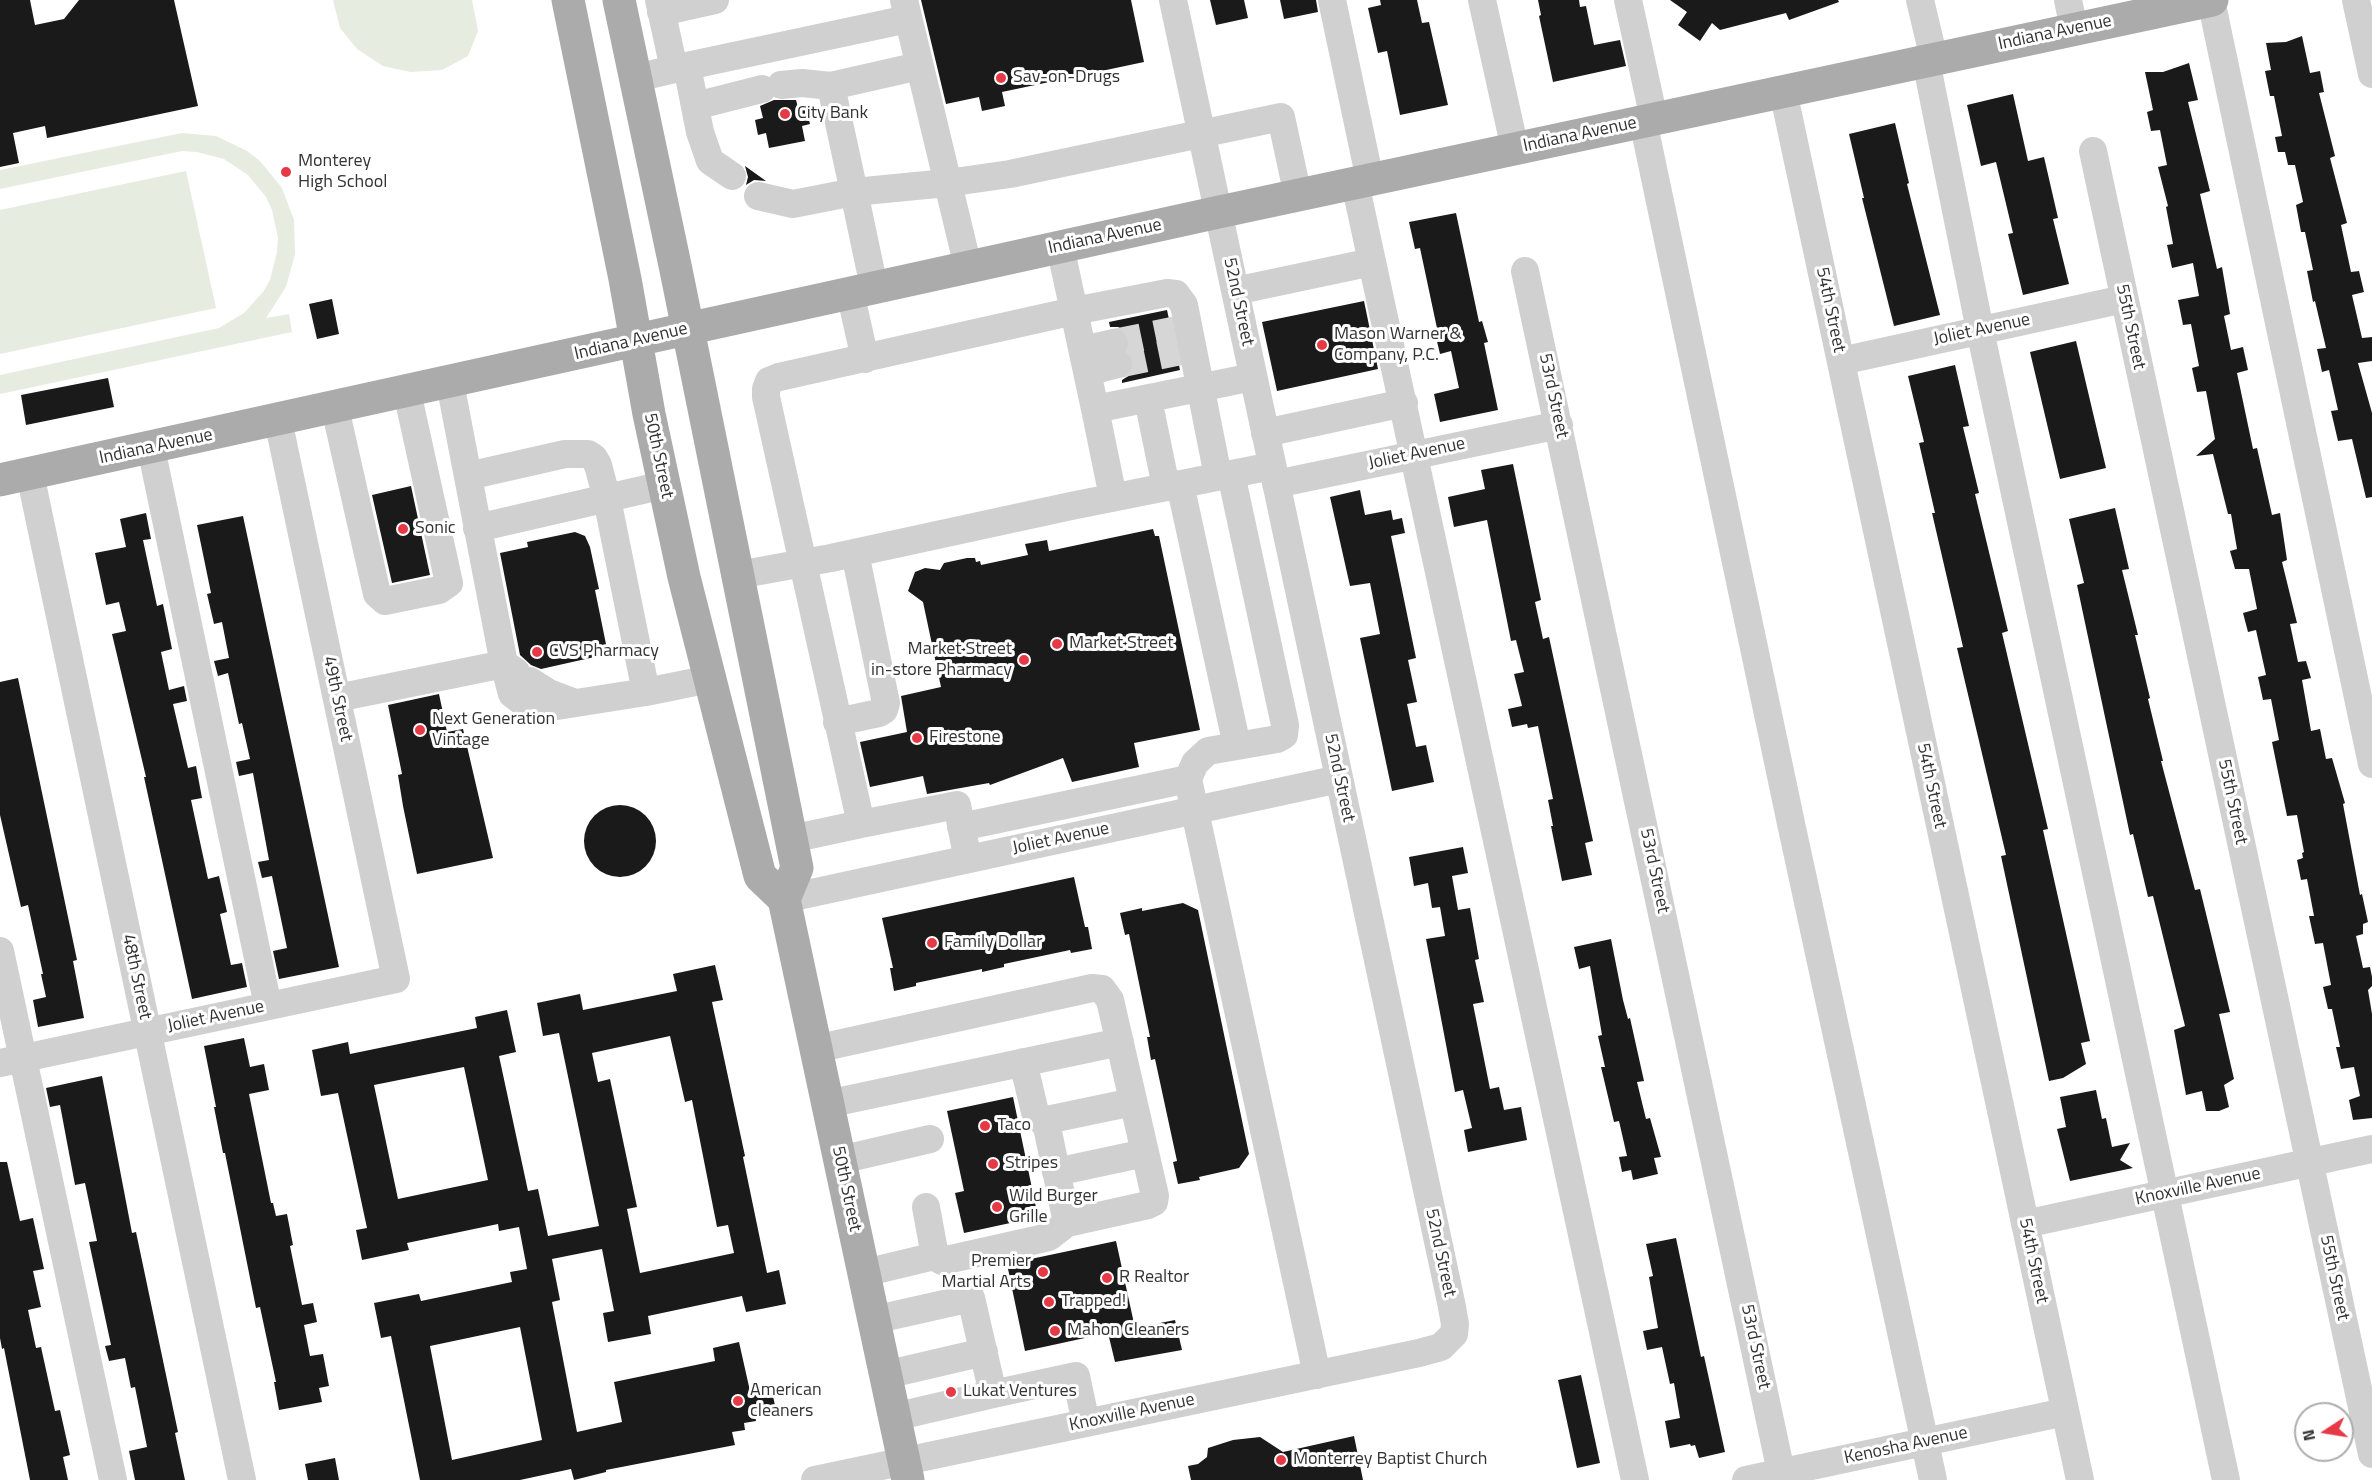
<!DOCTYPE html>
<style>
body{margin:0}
#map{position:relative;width:2372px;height:1480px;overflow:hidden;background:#fff;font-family:"Titillium Web",sans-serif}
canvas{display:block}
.north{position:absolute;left:2294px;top:1402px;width:60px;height:60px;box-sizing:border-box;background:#fff;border:2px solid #adadad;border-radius:50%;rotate:258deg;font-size:16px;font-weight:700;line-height:24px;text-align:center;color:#333}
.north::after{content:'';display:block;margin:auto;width:21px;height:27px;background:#e63946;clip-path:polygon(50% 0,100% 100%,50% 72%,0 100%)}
</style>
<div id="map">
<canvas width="2372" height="1480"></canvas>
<div class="north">N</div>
</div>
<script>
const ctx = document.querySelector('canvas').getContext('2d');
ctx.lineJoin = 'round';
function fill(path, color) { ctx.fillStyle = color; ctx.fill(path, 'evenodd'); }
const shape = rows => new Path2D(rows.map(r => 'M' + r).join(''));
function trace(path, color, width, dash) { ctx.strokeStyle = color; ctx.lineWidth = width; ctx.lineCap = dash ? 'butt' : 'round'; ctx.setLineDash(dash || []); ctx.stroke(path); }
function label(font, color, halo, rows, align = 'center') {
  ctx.font = font + ' "Titillium Web",sans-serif'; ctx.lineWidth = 6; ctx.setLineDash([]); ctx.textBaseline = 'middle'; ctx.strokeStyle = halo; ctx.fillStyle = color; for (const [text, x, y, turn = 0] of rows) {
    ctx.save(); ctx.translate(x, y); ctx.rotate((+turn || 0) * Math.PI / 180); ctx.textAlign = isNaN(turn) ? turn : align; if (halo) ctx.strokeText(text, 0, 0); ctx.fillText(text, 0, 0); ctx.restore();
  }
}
const green = shape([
 [333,0,472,0,478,31,468,56,442,70,410,72,383,66,357,49,340,28],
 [182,133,216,136,247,151,260,161,282,188,294,220,295,254,286,287,266,318,289,314,292,332,0,394,0,375,219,328,244,313,263,292,270,280,277,252,278,238,272,210,266,197,248,175,224,159,197,152,182,151,0,189,0,170],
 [186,171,216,308,0,354,0,210]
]);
const building = shape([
 [0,0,30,0,35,25,64,19,79,0,174,0,198,106,47,138,45,126,13,133,19,163,0,167],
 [921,0,1131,0,1144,62,1002,92,1005,106,982,111,979,97,946,104],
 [1210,0,1244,0,1248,18,1216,25],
 [1280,0,1316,0,1318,12,1284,19],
 [1380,0,1417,0,1422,23,1429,22,1448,105,1400,115,1387,51,1378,53,1368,8,1381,5],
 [1538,0,1579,0,1580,7,1586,6,1594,45,1620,40,1626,66,1553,82,1539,16,1541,15],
 [1670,0,1838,0,1839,2,1789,20,1786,13,1720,30,1712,23,1700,41,1678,25,1687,12],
 [2302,36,2310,73,2320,71,2324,92,2319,93,2335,156,2330,158,2347,223,2341,225,2351,272,2359,271,2364,292,2352,295,2362,338,2372,337,2372,361,2358,363,2372,413,2372,497,2366,498,2352,439,2338,441,2331,411,2338,410,2329,370,2322,372,2317,349,2326,348,2315,301,2313,302,2307,271,2313,270,2305,232,2301,232,2296,205,2303,202,2295,165,2288,165,2285,152,2278,152,2275,137,2282,136,2274,96,2270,96,2265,71,2271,70,2266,43,2286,42],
 [2189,63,2198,100,2188,102,2210,191,2200,194,2217,269,2222,267,2230,314,2224,316,2231,350,2243,347,2248,370,2237,373,2253,449,2257,448,2272,515,2280,513,2287,560,2282,562,2297,623,2290,624,2298,662,2306,661,2311,678,2302,680,2311,731,2320,729,2326,759,2332,758,2345,803,2343,804,2360,895,2362,894,2368,922,2363,924,2363,934,2356,936,2363,968,2370,967,2372,977,2372,986,2368,990,2372,1014,2372,1118,2353,1120,2349,1100,2360,1096,2354,1067,2341,1069,2336,1047,2340,1047,2332,1009,2328,1009,2323,987,2331,985,2323,943,2315,944,2309,916,2314,916,2307,879,2301,880,2297,860,2303,858,2302,853,2304,852,2297,815,2287,816,2272,742,2279,740,2271,699,2263,700,2258,677,2266,675,2256,630,2248,632,2243,613,2257,609,2249,569,2235,569,2230,551,2237,549,2231,514,2228,514,2213,454,2196,456,2215,439,2206,391,2197,392,2192,368,2199,366,2191,324,2183,325,2178,300,2199,296,2193,263,2172,268,2167,245,2173,244,2166,207,2168,206,2158,167,2167,165,2160,130,2151,131,2147,112,2153,110,2145,72,2163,72],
 [2013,94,2028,161,2044,157,2058,218,2053,219,2069,284,2023,295,2008,234,2013,233,1996,162,1981,166,1967,105],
 [774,100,796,100,799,111,806,109,810,124,802,126,805,141,769,148,766,133,758,135,755,120,763,118,760,106],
 [1895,123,1909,183,1907,184,1940,315,1894,326,1862,198,1864,198,1849,134],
 [745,166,766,181,754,180,746,185,748,177],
 [1456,213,1479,322,1482,321,1488,342,1484,343,1498,410,1440,422,1434,394,1459,388,1451,351,1440,354,1435,333,1438,333,1420,248,1415,249,1409,222],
 [332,299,339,334,317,339,309,304],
 [1364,301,1378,369,1277,391,1262,322],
 [1167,310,1180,370,1122,383,1122,380,1130,375,1134,368,1134,359,1128,351,1130,340,1126,331,1118,327,1110,327,1109,322],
 [2076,341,2106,468,2060,479,2030,352],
 [1955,365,1969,426,1963,427,1979,493,1975,494,2008,631,2002,633,2048,829,2043,830,2090,1041,2081,1043,2086,1064,2063,1078,2049,1081,2001,856,2006,855,1957,648,1963,647,1932,513,1935,513,1919,443,1924,442,1908,376],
 [108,378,114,407,26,425,21,395],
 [1513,464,1541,600,1535,602,1543,639,1549,637,1593,841,1585,843,1592,875,1562,881,1551,826,1553,826,1548,800,1553,799,1538,726,1528,728,1527,724,1512,727,1508,709,1522,706,1514,674,1524,672,1516,640,1511,641,1487,520,1454,527,1448,497,1485,489,1481,470],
 [411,486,430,575,392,583,372,495],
 [1360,490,1365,515,1391,510,1393,520,1402,518,1405,533,1391,536,1416,658,1408,660,1417,702,1407,704,1416,747,1426,745,1434,782,1392,791,1360,638,1380,634,1370,583,1350,586,1330,497],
 [2115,508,2129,569,2122,570,2138,635,2135,635,2150,698,2148,699,2163,761,2161,761,2195,890,2200,889,2230,1012,2219,1014,2234,1079,2224,1085,2229,1107,2219,1111,2206,1111,2202,1091,2186,1095,2174,1030,2185,1026,2153,896,2148,897,2133,834,2130,835,2077,585,2084,583,2069,519],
 [146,513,151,539,143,540,157,606,163,604,172,649,161,652,169,690,184,686,187,701,173,704,188,768,196,766,202,798,191,800,208,879,219,876,227,912,220,914,231,965,242,963,247,987,192,999,144,777,146,777,112,634,126,631,119,602,106,605,95,553,126,547,120,519],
 [243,516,339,967,279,979,273,951,287,948,272,876,262,878,258,862,269,860,253,773,239,776,236,762,250,759,242,723,239,724,228,673,218,676,214,661,229,658,222,622,214,624,207,594,211,593,197,525],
 [1153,529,1155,536,1159,536,1200,730,1134,743,1139,767,1072,782,1063,758,990,785,989,783,927,794,923,776,870,787,860,742,907,732,901,696,941,687,923,602,908,591,915,572,925,568,940,570,944,563,967,558,975,558,976,562,980,561,981,565,1028,555,1025,544,1047,540,1049,551],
 [575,532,585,536,590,547,599,589,595,590,608,654,541,669,531,665,520,655,500,553,528,547,527,542],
 [18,678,77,960,73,961,84,1018,38,1027,33,1000,46,997,41,974,43,974,28,905,21,907,0,815,0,682],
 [439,694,447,732,463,729,493,858,417,874,403,806,398,775,402,774,388,705],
 '584 841a36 36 0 1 1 72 0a36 36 0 1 1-72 0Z',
 [1463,847,1468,873,1452,876,1458,910,1470,908,1479,959,1475,960,1484,1002,1473,1004,1490,1089,1499,1087,1504,1110,1521,1107,1527,1140,1468,1152,1464,1130,1472,1128,1463,1090,1455,1092,1426,939,1445,936,1440,907,1432,908,1428,883,1414,886,1409,857],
 [1074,877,1085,927,1088,927,1092,949,1071,953,1070,950,1004,964,1004,967,982,972,982,969,916,983,916,986,894,991,890,968,893,968,882,918],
 [1183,903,1198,910,1249,1154,1239,1168,1199,1177,1200,1180,1178,1184,1173,1162,1177,1161,1155,1059,1151,1060,1147,1037,1150,1037,1129,934,1125,935,1120,913,1142,908,1142,911],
 [1611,939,1623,1000,1628,1019,1630,1018,1644,1081,1637,1082,1646,1119,1650,1118,1661,1157,1654,1158,1658,1174,1633,1180,1631,1170,1622,1172,1619,1157,1627,1156,1619,1121,1614,1122,1601,1067,1605,1067,1598,1036,1602,1035,1590,966,1579,969,1574,947],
 [715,965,723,1000,712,1002,745,1156,743,1157,767,1273,779,1270,786,1304,746,1312,742,1296,648,1316,651,1334,608,1342,603,1313,614,1311,602,1249,552,1259,560,1300,552,1302,577,1432,622,1422,614,1382,715,1361,713,1348,739,1342,750,1391,771,1387,776,1410,755,1414,756,1421,744,1423,745,1430,732,1432,735,1445,606,1470,606,1472,574,1480,571,1469,520,1480,420,1480,391,1336,381,1338,374,1303,419,1294,421,1301,512,1282,510,1272,527,1269,519,1227,499,1231,498,1224,407,1243,409,1250,362,1260,356,1230,367,1228,338,1093,321,1096,312,1050,348,1042,350,1054,477,1028,475,1017,507,1010,516,1052,499,1056,528,1191,538,1189,548,1236,599,1226,559,1033,543,1036,537,1003,580,994,583,1010,677,991,673,974],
 [670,1036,685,1102,692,1100,717,1227,728,1225,734,1253,640,1273,627,1209,637,1207,610,1079,598,1082,592,1053],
 [464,1067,488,1180,398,1199,374,1085],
 [520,1327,542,1440,452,1460,430,1346],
 [244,1038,250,1067,264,1064,269,1090,249,1094,271,1203,273,1203,276,1216,287,1214,293,1245,290,1246,302,1305,313,1303,317,1322,304,1325,310,1356,323,1354,329,1386,319,1388,322,1402,279,1410,274,1382,276,1382,260,1307,256,1308,225,1153,223,1153,214,1107,216,1107,204,1046],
 [102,1076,132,1233,136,1232,178,1432,175,1433,185,1480,135,1480,129,1451,147,1447,135,1387,131,1388,125,1358,109,1361,105,1346,111,1345,89,1242,97,1241,85,1183,75,1185,60,1105,50,1107,46,1088],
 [2096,1090,2102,1119,2106,1118,2112,1147,2130,1143,2120,1160,2133,1168,2070,1181,2057,1129,2066,1127,2060,1097],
 [1013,1097,1038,1217,964,1233,955,1193,964,1191,947,1111],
 [0,1162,7,1162,20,1221,33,1218,44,1269,33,1271,41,1307,28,1310,36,1348,41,1347,55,1411,60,1410,70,1455,63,1457,68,1480,30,1480,4,1348,2,1349,0,1338],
 [1676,1238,1701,1357,1704,1356,1725,1452,1699,1458,1695,1445,1691,1446,1690,1444,1670,1448,1665,1421,1680,1418,1674,1383,1670,1384,1662,1347,1647,1350,1643,1331,1658,1328,1649,1277,1653,1276,1646,1244],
 [1116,1241,1135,1328,1175,1320,1182,1350,1115,1362,1108,1333,1025,1351,1007,1264],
 [1581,1375,1600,1463,1577,1468,1558,1380],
 [1354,1436,1363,1480,1191,1480,1188,1466,1198,1464,1207,1457,1208,1448,1233,1440,1260,1437,1283,1452],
 [335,1458,339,1480,308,1480,305,1464]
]);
const minorTunnel = shape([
 [1114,343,1177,330],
 [1118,364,1181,351]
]);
const minor = shape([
 [659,0,674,69],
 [904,0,968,267],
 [1332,0,1370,180],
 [1482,0,1515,149],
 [1628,0,1654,119],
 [1920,0,1934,59],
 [2068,0,2074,29],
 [2211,0,2372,764],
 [2356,0,2372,74],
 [661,12,715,0],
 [1926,61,1980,330,2226,1480],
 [687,66,908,19],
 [919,66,831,86,854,192,947,183,1010,174,1281,117,1298,196],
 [636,78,687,66,700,132,710,161,732,176],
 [781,85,802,83,831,86],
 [1783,91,2080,1480],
 [695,106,762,89],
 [1643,121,1792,828,1933,1480],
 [2093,151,2372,1454],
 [1355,183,1635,1480],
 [758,196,793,204,854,192,874,287],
 [1060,246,1095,409,1253,377],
 [1525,271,1781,1472],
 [1235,291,1372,262],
 [850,292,865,359],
 [1083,350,1114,343],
 [1841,361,2124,299],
 [1087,372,1118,364],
 [450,383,504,664,512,694,529,707,538,709,646,692,710,679],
 [1148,399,1166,487],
 [335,408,377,594,385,601,439,590,449,583,407,392],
 [1095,409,1113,497],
 [1265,433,1404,403],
 [151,448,268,1006],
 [30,474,242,1480],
 [468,476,565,454,588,454,594,458,598,465,607,499,646,692],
 [1180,484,1237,746,1277,739,1284,735,1285,725,1231,474],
 [1276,484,1559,425],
 [477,528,664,485],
 [738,575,831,558,1071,506,1272,466],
 [530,681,549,693,573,702],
 [337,698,504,664,516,672],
 [837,722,879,713,884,710,886,703,855,553],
 [1188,779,1195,763,1208,751,1237,746],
 [861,824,957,805,965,845],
 [961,827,1188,779,1317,1375],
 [791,839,861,824,766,397,766,389,769,381,779,377,1074,311,1167,293,1176,294,1184,305,1218,476],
 [784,899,1339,779],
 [0,951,113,1480],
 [815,1049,1092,988,1102,989,1110,1000,1155,1196,1154,1202,1148,1205,1067,1223,1049,1237,942,1261,935,1256],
 [1023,1062,1035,1112,1047,1127,1067,1223],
 [0,1063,396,979,278,420],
 [827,1104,1120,1042],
 [1042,1121,1133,1102],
 [840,1160,930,1139],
 [1056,1172,1145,1153],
 [2025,1224,2372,1149],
 [864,1273,935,1256,926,1207],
 [873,1320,971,1298,993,1394,1076,1376,1086,1423],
 [885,1375,984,1352],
 [894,1417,993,1394],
 [815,1480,1419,1353,1441,1347,1454,1334,1455,1324,1451,1302,1173,0],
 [1746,1480,2065,1412]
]);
const major = shape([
 [568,0,625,279,649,414,684,577,760,876,784,899],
 [619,0,676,270,797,868,784,899,908,1480],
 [0,480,1219,212,2212,0]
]);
const markers = [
 [1001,78,6,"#e63946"],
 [785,114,6,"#e63946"],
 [286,172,6,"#e63946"],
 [1322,345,6,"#e63946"],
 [403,529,6,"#e63946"],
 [1057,644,6,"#e63946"],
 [537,652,6,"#e63946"],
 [1024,660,6,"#e63946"],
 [420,730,6,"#e63946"],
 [917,738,6,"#e63946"],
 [932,943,6,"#e63946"],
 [985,1126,6,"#e63946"],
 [993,1164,6,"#e63946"],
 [997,1207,6,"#e63946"],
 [1043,1272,6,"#e63946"],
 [1107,1278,6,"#e63946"],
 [1049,1302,6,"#e63946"],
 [1055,1331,6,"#e63946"],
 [951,1392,6,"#e63946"],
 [738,1401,6,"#e63946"],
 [1281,1460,6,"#e63946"]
];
const streetNames = [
 ["Indiana Avenue",2055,33,-12],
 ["Indiana Avenue",1580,135,-12],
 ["Indiana Avenue",1105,237,-12],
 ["52nd Street",1238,302,78],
 ["54th Street",1830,310,78],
 ["55th Street",2130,327,78],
 ["Joliet Avenue",1982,330,-12],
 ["Indiana Avenue",631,342,-13],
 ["53rd Street",1553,396,78],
 ["Indiana Avenue",156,447,-12],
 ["Joliet Avenue",1417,454,-12],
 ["50th Street",658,456,78],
 ["49th Street",337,699,78],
 ["52nd Street",1339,778,78],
 ["54th Street",1931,786,78],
 ["55th Street",2232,802,78],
 ["Joliet Avenue",1061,839,-12],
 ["53rd Street",1654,871,78],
 ["48th Street",136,977,78],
 ["Joliet Avenue",216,1017,-12],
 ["Knoxville Avenue",2198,1187,-12],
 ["50th Street",846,1189,78],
 ["52nd Street",1440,1253,78],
 ["54th Street",2033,1261,78],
 ["55th Street",2334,1278,78],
 ["53rd Street",1755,1347,78],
 ["Knoxville Avenue",1132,1413,-12],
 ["Kenosha Avenue",1906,1446,-12]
];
const poiNames = [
 ["Sav-on-Drugs",1013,78],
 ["City Bank",797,114],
 ["Monterey",298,162],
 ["High School",298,183],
 ["Mason Warner &",1334,335],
 ["Company, P.C.",1334,356],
 ["Sonic",415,529],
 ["Market Street",1069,644],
 ["Market Street",1012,650,"right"],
 ["in-store Pharmacy",1012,671,"right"],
 ["CVS Pharmacy",549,652],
 ["Next Generation",432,720],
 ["Vintage",432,741],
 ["Firestone",929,738],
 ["Family Dollar",944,943],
 ["Taco",997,1126],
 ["Stripes",1005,1164],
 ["Wild Burger",1009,1197],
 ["Grille",1009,1218],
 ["Premier",1031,1262,"right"],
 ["Martial Arts",1031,1283,"right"],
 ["R Realtor",1119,1278],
 ["Trapped!",1061,1302],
 ["Mahon Cleaners",1067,1331],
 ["American",750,1391],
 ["cleaners",750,1412],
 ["Lukat Ventures",963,1392],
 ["Monterrey Baptist Church",1293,1460]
];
fill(green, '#e6ecdf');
fill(building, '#1a1a1a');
trace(minorTunnel, '#d6d6d6', 28, [28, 14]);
trace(minor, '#d0d0d0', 28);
trace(major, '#ababab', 33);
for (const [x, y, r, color] of markers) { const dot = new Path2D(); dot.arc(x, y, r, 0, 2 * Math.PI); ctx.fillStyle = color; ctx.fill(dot); trace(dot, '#fff', 2); }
label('18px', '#333', '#fff', streetNames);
label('18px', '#333', '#fff', poiNames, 'left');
</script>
